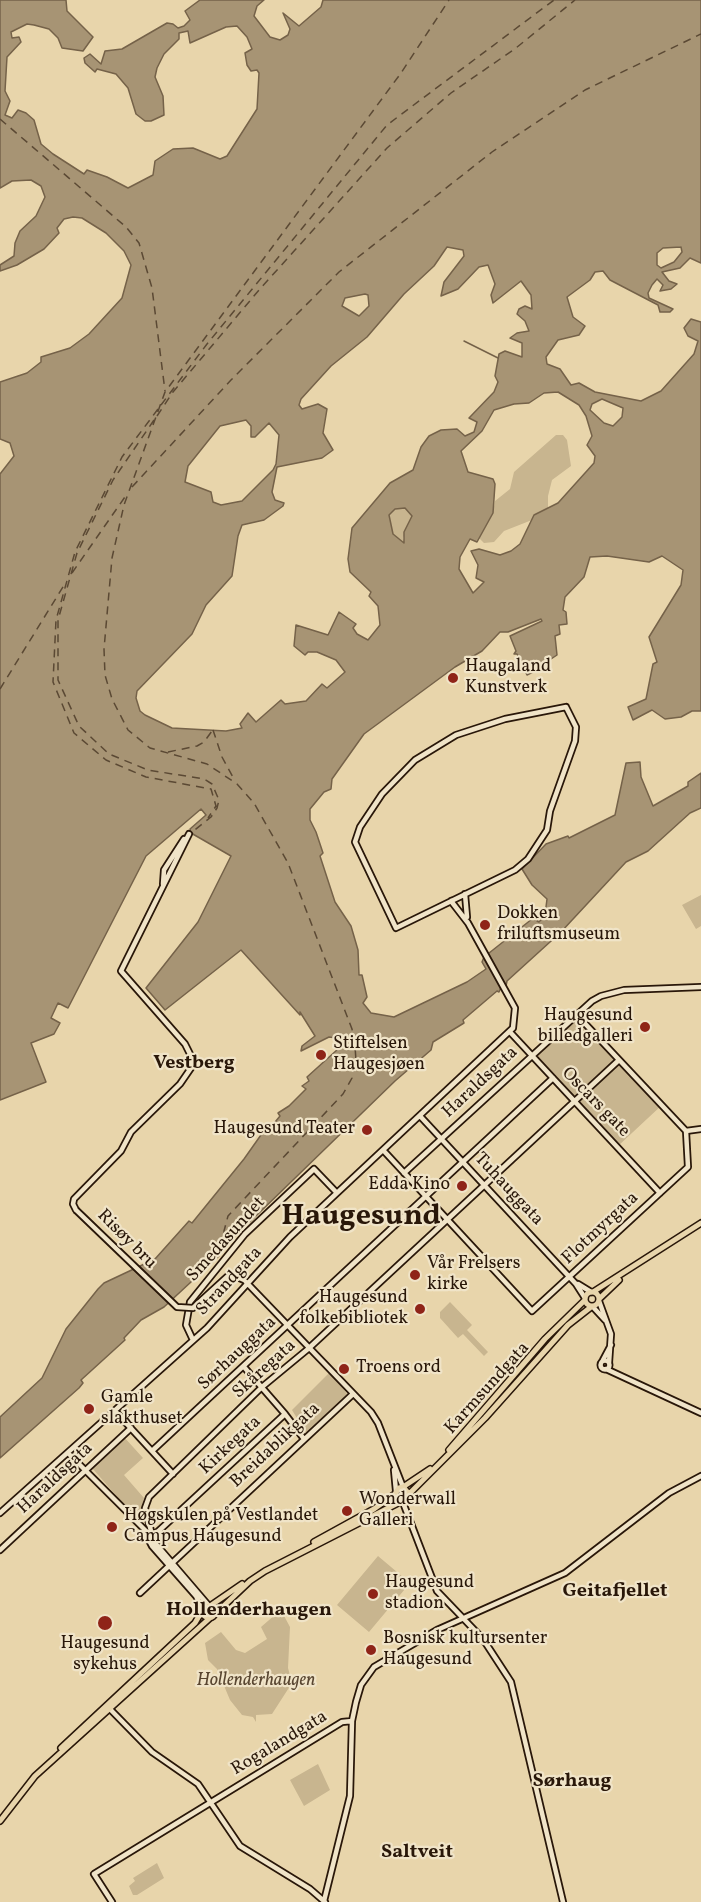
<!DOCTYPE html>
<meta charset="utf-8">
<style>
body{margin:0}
canvas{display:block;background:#e8d5ab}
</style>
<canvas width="701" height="1902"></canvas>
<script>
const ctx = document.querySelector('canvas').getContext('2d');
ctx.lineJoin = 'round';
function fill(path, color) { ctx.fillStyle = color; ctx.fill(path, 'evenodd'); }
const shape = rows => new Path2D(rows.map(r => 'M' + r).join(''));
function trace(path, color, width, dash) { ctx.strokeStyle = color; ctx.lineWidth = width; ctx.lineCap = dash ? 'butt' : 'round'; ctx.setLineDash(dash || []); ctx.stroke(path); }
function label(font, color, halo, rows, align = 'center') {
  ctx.font = font + ' Vollkorn,serif'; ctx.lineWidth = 4.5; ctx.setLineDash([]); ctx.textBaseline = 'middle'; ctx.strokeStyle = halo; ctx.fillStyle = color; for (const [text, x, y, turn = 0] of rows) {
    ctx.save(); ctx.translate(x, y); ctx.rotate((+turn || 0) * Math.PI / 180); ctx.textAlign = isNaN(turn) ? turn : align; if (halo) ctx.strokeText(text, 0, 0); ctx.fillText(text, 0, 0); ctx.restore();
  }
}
const green = shape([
 [556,435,563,435,567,440,571,466,552,480,548,496,548,509,534,515,532,520,504,531,494,542,484,543,479,538,480,535,493,513,495,501,510,489,514,472],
 [405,508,412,516,403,538,405,543,393,534,389,515,395,509],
 [701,895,701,926,696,929,682,905],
 [576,1018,615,1060,574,1097,534,1056],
 [619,1060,662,1105,618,1146,574,1100],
 [450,1302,472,1325,467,1330,488,1352,484,1356,463,1334,458,1338,440,1318,440,1312],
 [331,1371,347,1394,306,1433,292,1410],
 [124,1437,143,1458,124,1475,144,1498,141,1509,144,1527,92,1468],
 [378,1556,410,1583,369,1632,337,1605],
 [282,1612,290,1627,288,1668,292,1683,272,1714,256,1715,256,1722,253,1717,242,1715,230,1700,217,1669,208,1660,205,1643,221,1632,236,1650,245,1653,267,1639,261,1627,276,1614],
 [318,1764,330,1790,304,1806,290,1780],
 [157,1863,164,1878,137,1895,133,1895,129,1886,135,1881,133,1878]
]);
const water = shape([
 [0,0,66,0,67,11,93,37,83,51,62,48,58,38,49,29,34,25,27,24,11,32,12,38,19,37,21,42,7,57,5,91,10,101,5,115,12,118,18,110,26,113,34,120,41,144,53,154,84,174,87,170,107,177,128,188,153,175,155,161,173,149,193,148,220,159,227,156,257,109,259,73,257,70,251,71,247,65,245,53,252,49,247,37,237,26,226,27,190,43,188,31,179,33,179,39,164,54,157,68,155,77,163,96,164,115,151,121,145,121,136,114,128,88,116,74,97,69,95,72,85,63,84,58,90,54,101,64,105,51,122,49,167,23,173,24,178,28,184,26,190,20,185,11,200,0,264,0,257,6,254,16,270,37,280,40,288,35,290,29,283,13,299,26,321,7,323,0,701,0,701,263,690,258,680,268,662,272,669,281,677,284,671,289,660,291,663,285,657,279,652,285,648,293,649,298,673,309,670,312,660,312,658,305,610,280,603,271,595,272,590,280,567,297,573,317,585,326,579,335,558,340,546,357,547,364,560,369,571,385,579,383,595,392,641,401,661,391,694,354,698,341,688,336,684,328,691,319,701,322,701,711,692,711,681,717,665,719,652,710,633,720,628,707,646,699,653,664,657,662,649,637,681,585,683,570,662,556,649,562,607,556,590,557,584,577,565,597,563,610,566,612,567,624,559,625,560,634,555,636,557,655,548,661,549,664,541,668,539,665,535,667,535,671,527,675,517,654,514,654,516,651,510,636,542,621,541,619,508,632,500,632,482,651,455,667,364,734,332,779,331,789,324,792,310,809,310,820,316,832,323,853,320,856,335,902,351,926,358,950,359,975,362,975,367,997,363,1003,371,1013,394,1017,467,982,486,969,482,962,484,957,532,919,543,914,537,921,539,922,545,915,547,899,532,885,522,869,546,844,568,836,569,838,615,815,626,763,640,762,641,777,653,806,688,786,688,782,701,773,701,808,690,813,648,851,626,862,561,932,507,981,506,986,502,985,499,992,497,991,463,1020,464,1023,433,1042,431,1050,395,1081,224,1247,217,1254,219,1256,164,1307,141,1320,124,1338,125,1340,81,1380,83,1383,79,1388,0,1458,0,1417,42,1378,66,1329,98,1289,104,1283,155,1259,189,1221,192,1223,244,1159,268,1125,271,1127,280,1116,278,1113,289,1106,306,1089,302,1086,309,1081,307,1077,338,1049,337,1038,329,1037,301,1051,302,1046,315,1036,300,1012,300,1015,241,950,165,1010,146,988,198,922,231,856,191,833,190,829,206,815,201,809,146,856,68,1008,58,1003,51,1018,60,1023,54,1034,31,1043,46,1082,0,1100,0,474,14,456,10,443,0,439,0,382,27,373,41,362,41,357,70,348,89,334,122,298,131,265,124,251,106,233,82,218,73,217,64,219,57,228,59,233,44,249,17,265,0,271,0,265,14,256,15,243,20,231,36,216,45,197,41,186,31,180,12,181,0,188,0,0],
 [447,247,463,250,464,256,444,282,441,296,458,289,479,267,488,265,495,284,491,295,493,303,521,281,531,295,532,309,525,306,519,309,517,314,525,321,529,331,517,333,510,338,522,343,522,357,505,351,499,354,495,376,498,382,494,392,469,418,477,422,474,432,465,436,457,429,441,430,429,436,421,447,413,470,390,483,352,528,348,559,350,572,371,592,369,596,378,606,380,625,368,640,357,634,353,628,356,624,339,612,328,635,296,625,294,646,305,655,308,652,317,652,336,660,345,672,327,688,322,684,306,701,285,704,281,700,256,722,248,713,240,724,242,728,226,731,172,728,145,715,140,711,136,698,137,691,192,634,206,605,232,576,238,536,242,525,264,520,283,506,284,503,275,500,272,492,277,467,322,458,333,450,323,433,327,409,318,404,302,409,299,405,301,399,331,366,367,337,404,294,434,266,447,247],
 [681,247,682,252,674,262,661,268,657,265,657,253,663,248,681,247],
 [365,294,368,295,369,306,359,316,342,306,345,298,365,294],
 [558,392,579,405,586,416,592,436,587,445,595,456,594,463,558,503,534,515,520,544,511,551,500,555,479,549,471,551,478,565,476,578,484,582,473,593,459,569,460,557,470,539,477,542,493,513,495,484,493,479,468,472,461,451,482,431,494,410,514,404,529,403,544,393,558,392],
 [602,399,623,408,622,417,613,426,604,423,590,410,592,404,602,399],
 [246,420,251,426,251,437,255,437,269,423,279,435,276,464,273,470,242,501,221,505,213,502,211,492,185,482,188,466,220,426,246,420],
 [405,508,412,516,404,532,404,543,393,534,389,515,395,509,405,508]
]);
const stream = shape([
 [464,341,498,358]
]);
const ferry = shape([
 [0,119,126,227,139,243,152,288,165,391],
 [161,405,207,344,387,125,554,0],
 [158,409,122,457,75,552,56,620,53,682,74,733,106,760,146,777,211,789,216,806,208,818],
 [157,416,173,392,259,290,387,148,451,93,516,48,575,0],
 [154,420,113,480,77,553,58,620,58,680,79,726,109,754,148,770,204,779,212,784,219,800,217,808,211,817,191,833],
 [132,487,231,380,339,272,492,152,585,90,701,34],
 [72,573,127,494],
 [0,689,66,582],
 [213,730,222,757,235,781],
 [168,752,197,746,204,742,212,731],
 [224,1247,224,1231,228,1216,343,1094,352,1078,356,1061,355,1046,352,1029,288,863,254,803,237,784,207,764,150,748,128,730,112,699,105,675,104,649,112,558,124,505,165,392,401,73,449,0]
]);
const secondary = shape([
 [566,707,576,727,575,741,550,811,547,830,528,859,515,870,396,928,355,842,360,827,382,794,415,760,456,735,505,719,566,707],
 [163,884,164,870,184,839],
 [465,894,467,917],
 [576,1014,686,1131],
 [510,1032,660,1193],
 [420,1116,576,1284,585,1298],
 [686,1131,701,1129],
 [383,1150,532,1311,688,1167,686,1131],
 [404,1173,592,1001,601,996,624,990,701,987],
 [76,1210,73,1204,74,1199,121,1151,131,1132,180,1084,191,1068,190,1054,185,1044,121,971,189,834],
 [246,1282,371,1412,378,1423,403,1487],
 [578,1284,591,1292],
 [599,1301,611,1334,609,1363],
 [593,1307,605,1320],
 [193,1340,186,1325,190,1302,245,1234,314,1169,337,1193],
 [603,1360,611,1345],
 '600.5 1365a4.5 4.5 0 1 1 9 0a4.5 4.5 0 1 1-9 0Z',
 [244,1367,285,1414,304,1439],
 [606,1369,701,1413],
 [115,1411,173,1474],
 [152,1451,553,1078],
 [68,1453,151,1536],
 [394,1470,396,1491],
 [402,1500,437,1591,483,1639,511,1682,563,1902],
 [0,1513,207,1328,290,1237,513,1028,515,1008,468,923,451,901],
 [144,1531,152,1546,196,1596,203,1610],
 [151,1538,285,1414],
 [155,1543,209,1606],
 [0,1550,131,1428],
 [156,1550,145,1508,149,1497,262,1387,308,1349,619,1060],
 [140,1593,353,1394],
 [107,1706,152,1752,198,1784,240,1846,310,1889,325,1902],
 [324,1901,350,1796,352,1721,356,1702,361,1685,374,1667,437,1630,565,1573,669,1493,701,1476],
 [112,1902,94,1874,342,1722,352,1721]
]);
const primary = shape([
 '585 1299a7 7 0 1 1 14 0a7 7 0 1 1-14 0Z',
 [593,1292,701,1223],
 [599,1299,619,1280],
 [449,1450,545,1339,585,1300],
 [403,1487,430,1469],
 [409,1494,485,1418,568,1325,591,1307],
 [314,1542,374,1509,395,1494],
 '203 1612a6 6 0 1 1 12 0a6 6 0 1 1-12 0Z',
 [210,1606,242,1584],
 [214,1615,250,1581,265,1571,404,1500,409,1494,403,1487,399,1488,395,1494,401,1500],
 [61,1748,195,1623,202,1611],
 [0,1821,35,1776,211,1617]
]);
const secondaryBridge = shape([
 [76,1210,177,1307,193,1308,228,1276,235,1276,244,1280]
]);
const markers = [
 [453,678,6,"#8f2418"],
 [485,925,6,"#8f2418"],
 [645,1027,6,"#8f2418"],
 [321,1055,6,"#8f2418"],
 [367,1130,6,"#8f2418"],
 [462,1186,6,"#8f2418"],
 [415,1275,6,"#8f2418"],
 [420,1309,6,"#8f2418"],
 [344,1369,6,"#8f2418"],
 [89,1409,6,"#8f2418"],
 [347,1511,6,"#8f2418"],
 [112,1527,6,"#8f2418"],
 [373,1594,6,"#8f2418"],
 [105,1623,8,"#8f2418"],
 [371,1650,6,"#8f2418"]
];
const poiNames = [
 ["Haugaland",465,668],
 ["Kunstverk",465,689],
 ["Dokken",497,915],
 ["friluftsmuseum",497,936],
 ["Haugesund",633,1017,"right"],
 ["billedgalleri",633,1038,"right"],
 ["Stiftelsen",333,1045],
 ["Haugesjøen",333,1066],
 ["Haugesund Teater",355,1130,"right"],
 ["Edda Kino",450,1186,"right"],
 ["Vår Frelsers",427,1265],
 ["kirke",427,1286],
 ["Haugesund",408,1299,"right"],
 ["folkebibliotek",408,1320,"right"],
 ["Troens ord",356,1369],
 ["Gamle",101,1399],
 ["slakthuset",101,1420],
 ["Wonderwall",359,1501],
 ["Galleri",359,1522],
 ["Høgskulen på Vestlandet",124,1517],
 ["Campus Haugesund",124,1538],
 ["Haugesund",385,1584],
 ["stadion",385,1605],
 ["Bosnisk kultursenter",383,1640],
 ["Haugesund",383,1661],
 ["Haugesund",105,1645,"center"],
 ["sykehus",105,1666,"center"]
];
const streetNames = [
 ["Haraldsgata",481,1083,-43],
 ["Oscars gate",595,1103,46],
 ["Tuhauggata",508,1190,47],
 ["Flotmyrgata",601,1229,-43],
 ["Risøy bru",126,1240,45],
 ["Smedasundet",227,1240,-48],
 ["Strandgata",230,1282,-47],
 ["Sørhauggata",238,1354,-43],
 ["Skåregata",265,1370,-42],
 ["Karmsundgata",488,1389,-48],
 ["Kirkegata",231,1446,-43],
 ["Breidablikgata",276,1446,-43],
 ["Haraldsgata",56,1479,-43],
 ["Rogalandgata",280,1744,-31]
];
const parkNames = [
 ["Hollenderhaugen",256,1682]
];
const neighbourhoodNames = [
 ["Vestberg",194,1064],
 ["Geitafjellet",615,1592],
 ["Hollenderhaugen",249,1611],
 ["Sørhaug",572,1782],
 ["Saltveit",417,1853]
];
const townNames = [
 ["Haugesund",361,1218]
];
fill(green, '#c8b58f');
fill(water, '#a79474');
trace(water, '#756249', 1.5);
trace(stream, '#756249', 1.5);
trace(ferry, '#5b4934', 1.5, [8, 6]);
trace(secondary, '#291709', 8);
trace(primary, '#291709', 8);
trace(secondary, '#f0e4c8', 4.5);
trace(primary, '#e8d5ab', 5);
trace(secondaryBridge, '#291709', 8, []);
trace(secondaryBridge, '#f0e4c8', 4.5);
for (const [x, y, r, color] of markers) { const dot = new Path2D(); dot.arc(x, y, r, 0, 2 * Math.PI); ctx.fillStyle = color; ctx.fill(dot); trace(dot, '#f0e4c8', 2); }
label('18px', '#291709', '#f0e4c8', poiNames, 'left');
label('18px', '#291709', '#f0e4c8', streetNames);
label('italic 18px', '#594631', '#f0e4c8', parkNames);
label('bold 20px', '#291709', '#f0e4c8', neighbourhoodNames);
label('bold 30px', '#291709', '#f0e4c8', townNames);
</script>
